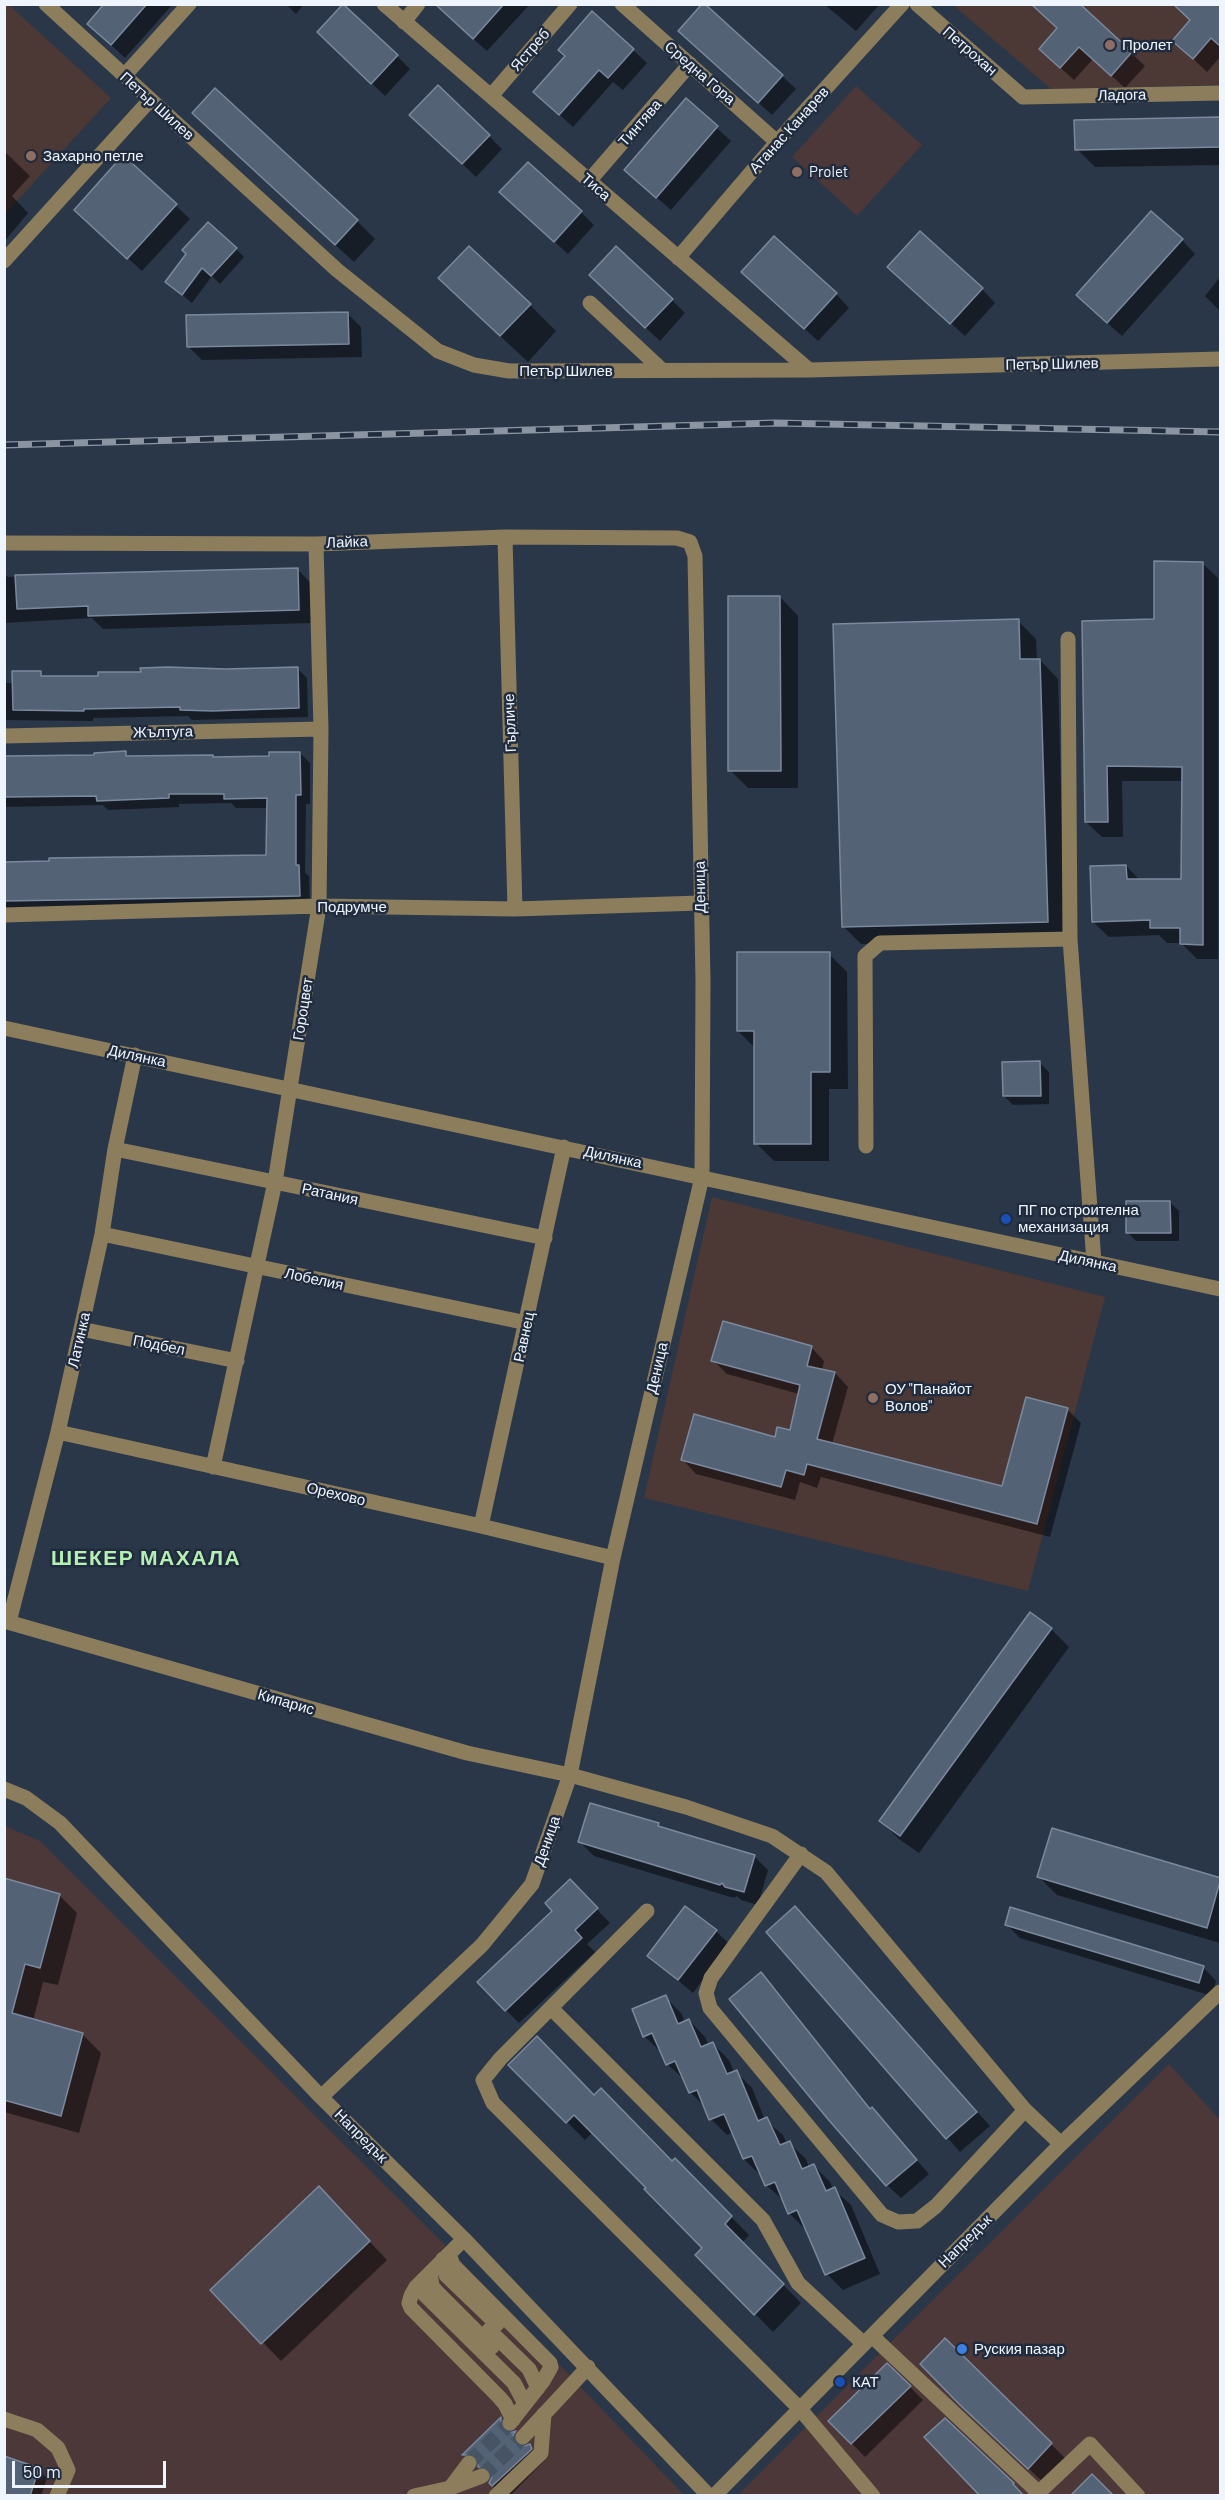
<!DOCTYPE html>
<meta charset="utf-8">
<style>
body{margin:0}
#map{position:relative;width:1225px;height:2500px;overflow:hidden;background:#2a3748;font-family:Barlow,sans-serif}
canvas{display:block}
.frame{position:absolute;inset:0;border:6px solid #eef5fe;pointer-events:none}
.scale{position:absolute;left:12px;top:2461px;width:154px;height:27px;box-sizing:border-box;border:3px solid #eef5fe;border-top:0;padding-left:8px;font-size:18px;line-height:21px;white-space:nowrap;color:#eef5fe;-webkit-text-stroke:4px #202c3e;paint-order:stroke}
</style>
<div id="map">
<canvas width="1225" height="2500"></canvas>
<div class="frame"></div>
<div class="scale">50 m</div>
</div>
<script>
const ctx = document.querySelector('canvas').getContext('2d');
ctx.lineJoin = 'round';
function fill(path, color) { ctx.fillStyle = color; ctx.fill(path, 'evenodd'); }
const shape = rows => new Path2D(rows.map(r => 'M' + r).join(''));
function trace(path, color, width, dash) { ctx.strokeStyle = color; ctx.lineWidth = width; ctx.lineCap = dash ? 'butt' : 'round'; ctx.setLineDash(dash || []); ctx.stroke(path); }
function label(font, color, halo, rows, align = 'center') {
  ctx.font = font + ' Barlow,sans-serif'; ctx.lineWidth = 5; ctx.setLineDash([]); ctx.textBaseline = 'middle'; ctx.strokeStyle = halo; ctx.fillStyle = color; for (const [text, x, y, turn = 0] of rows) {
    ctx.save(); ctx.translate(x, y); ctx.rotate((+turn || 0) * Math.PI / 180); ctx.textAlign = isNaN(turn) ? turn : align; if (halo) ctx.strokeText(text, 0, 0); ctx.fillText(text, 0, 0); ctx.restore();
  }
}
const industrial = shape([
 [856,86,922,145,857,216,792,157],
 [5,1826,40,1841,442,2242,684,2495,5,2496],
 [1169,2064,1220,2120,1220,2495,737,2496]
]);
const education = shape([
 [8,4,111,98,5,214,4,5],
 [953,5,1220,5,1220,85,1051,89],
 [712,1197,1105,1297,1028,1591,644,1498]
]);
const shadow = shape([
 [106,4,173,4,125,58,89,24],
 [286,4,304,4,296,14],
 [451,4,530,4,487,51,458,25],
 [824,4,880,4,856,31],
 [1220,5,1220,57,1207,72,1174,41,1192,20],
 [1059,28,1131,53,1145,66,1125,88,1093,59,1074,80,1054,62],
 [680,31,782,76,796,89,772,115],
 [332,45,397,56,410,69,385,96],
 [633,50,647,63,623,90,613,82,573,127,535,92],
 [686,100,731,141,671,210,640,183],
 [1220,119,1220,165,1095,167,1077,149],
 [425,128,489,136,502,149,476,177],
 [212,131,357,221,375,239,354,262],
 [4,151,30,176,12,196,28,213,4,242],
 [124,157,190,219,142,271,89,223],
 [515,206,581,212,594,225,568,254],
 [1182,240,1195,254,1122,336,1091,309],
 [236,249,244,257,220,284,212,276,192,303,167,282,188,254],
 [1220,277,1220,311,1205,296],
 [903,280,982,289,995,303,965,336],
 [757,285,836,294,849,308,818,341],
 [604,289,672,300,685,313,660,341],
 [467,305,530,305,556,331,528,362],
 [348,314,361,327,362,357,202,360,188,346],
 [1202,563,1218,578,1218,959,1197,959,1181,943,1167,943,1159,935,1109,937,1093,922,1126,866,1140,880,1182,880,1183,781,1122,781,1123,837,1102,837,1086,822,1156,620],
 [297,569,310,582,311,623,103,629,92,618,4,623,4,574,8,577,66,574],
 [780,597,798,616,798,788,748,788,730,770],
 [1018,621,1036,639,1037,660,1040,660,1058,679,1065,940,861,944,843,926],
 [297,668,307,678,308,717,192,720,188,716,93,718,93,721,4,720,4,683,14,683,40,673,45,678,99,677,142,673,142,669],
 [125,753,130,758,212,756,214,758,270,757,300,753,310,763,310,804,306,804,305,873,309,876,310,906,4,911,4,864,268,856,268,808,236,808,231,803,179,804,179,807,108,810,103,805,4,807,4,758,96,757],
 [829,954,847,972,848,1089,829,1089,829,1161,774,1161,756,1143,755,1048,738,1031],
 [1040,1063,1049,1072,1049,1104,1013,1105,1004,1096],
 [1170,1202,1179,1211,1179,1241,1136,1241,1128,1233],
 [811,1347,824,1361,822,1370,835,1373,848,1387,832,1444,1004,1488,1067,1409,1081,1423,1050,1537,821,1477,817,1488,800,1482,795,1500,696,1474,683,1460,776,1439,791,1432,799,1394,727,1374,713,1360],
 [1051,1629,1069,1647,919,1853,899,1839,881,1821],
 [658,1825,662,1829,754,1856,768,1870,758,1905,741,1900,737,1896,734,1898,594,1856,580,1842],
 [1039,1877,1220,1879,1220,1943,1057,1895],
 [4,1880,59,1895,77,1913,58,1985,43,1982,33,2021,83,2035,101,2053,79,2133,4,2112],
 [583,1895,610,1923,587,1944,595,1952,519,2023,506,2010],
 [808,1922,990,2126,960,2152,768,1932],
 [1006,1924,1203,1967,1216,1981,1212,1996,1020,1938],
 [716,1931,729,1944,693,1993,649,1956],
 [761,1974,775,1988,871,2109,929,2174,901,2198,887,2185],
 [665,1997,681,2013,685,2022,689,2020,705,2037,709,2046,713,2044,729,2060,734,2072,736,2072,752,2088,765,2120,783,2135,787,2144,789,2143,806,2159,809,2168,814,2166,830,2182,833,2189,851,2205,880,2274,843,2290,827,2274,805,2229,789,2213,784,2201,766,2185,760,2175,744,2159,733,2132,727,2135,711,2119,706,2108,690,2092,685,2080,667,2064,661,2052,644,2036],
 [510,2065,594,2097,673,2163,675,2160,749,2235,742,2243,801,2303,773,2332,697,2255,704,2248,648,2188,593,2132,585,2140],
 [337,2207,387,2260,281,2361,212,2290],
 [945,2340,1065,2458,1042,2481,974,2418],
 [910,2387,923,2400,865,2457,830,2421],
 [501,2419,545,2460,510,2496,503,2496,490,2483,492,2480,464,2455],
 [38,2469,47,2478,41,2496,4,2496]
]);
const building = shape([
 [104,4,147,4,111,45,87,24,104,4],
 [343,4,398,55,371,84,317,32,343,4],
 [435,4,504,4,473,39,435,4],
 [702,4,705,4,783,75,758,103,678,31,702,4],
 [1031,4,1080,4,1132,52,1111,76,1079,47,1060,68,1039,49,1057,28,1031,4],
 [1173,4,1221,4,1221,47,1211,38,1193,59,1172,41,1190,20,1173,4],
 [592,11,634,49,608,78,599,70,559,115,533,92,565,56,558,50,592,11],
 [438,85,490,135,462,164,409,115,438,85],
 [215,88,358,220,335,245,192,113,215,88],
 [686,98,718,126,656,198,624,170,686,98],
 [1221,117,1221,147,1075,150,1074,120,1221,117],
 [123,155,177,204,127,259,74,210,123,155],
 [528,162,582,211,554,242,499,192,528,162],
 [1151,211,1183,239,1107,323,1076,295,1151,211],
 [208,222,237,248,211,276,202,268,182,295,165,282,186,254,182,250,208,222],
 [920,231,983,288,950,324,887,267,920,231],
 [774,236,837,293,804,329,741,272,774,236],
 [469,246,531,304,500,336,438,278,469,246],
 [616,246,673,299,645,328,589,275,616,246],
 [348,312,349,344,187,347,186,315,348,312],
 [1154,561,1203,562,1203,945,1180,944,1180,928,1150,928,1150,920,1092,922,1090,866,1126,865,1127,879,1181,879,1182,767,1107,766,1108,822,1085,822,1082,621,1154,619,1154,561],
 [298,568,299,610,88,616,88,606,17,609,15,575,298,568],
 [728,596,780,596,781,771,728,771,728,596],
 [1019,619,1020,659,1040,659,1048,922,842,927,833,624,1019,619],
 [168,667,226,669,298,667,299,708,212,711,180,710,180,707,84,709,84,711,13,710,12,671,41,671,41,676,98,676,98,672,141,672,140,668,168,667],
 [126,751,126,756,213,755,213,757,269,756,269,752,300,752,301,795,296,795,296,865,299,865,300,896,4,901,4,862,49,861,49,858,266,855,267,798,224,799,224,794,169,794,169,798,97,801,96,796,4,797,4,756,94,755,94,753,126,751],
 [737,952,830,952,830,1072,811,1072,811,1144,754,1144,754,1031,737,1031,737,952],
 [1040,1061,1041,1096,1003,1096,1002,1062,1040,1061],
 [1126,1201,1170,1201,1171,1233,1126,1233,1126,1201],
 [723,1321,812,1346,807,1366,835,1372,817,1439,1002,1486,1026,1397,1068,1408,1037,1524,807,1464,804,1475,786,1470,781,1487,681,1460,694,1414,775,1437,777,1427,790,1430,800,1385,711,1361,723,1321],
 [1030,1612,1052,1628,900,1836,879,1821,1030,1612],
 [590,1803,659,1823,658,1826,755,1855,744,1892,725,1887,722,1883,720,1885,578,1842,590,1803],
 [1052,1828,1221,1878,1207,1928,1037,1877,1052,1828],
 [4,1878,60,1894,40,1968,25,1964,12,2013,83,2033,61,2116,4,2100,4,1878],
 [570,1879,598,1908,575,1930,582,1938,505,2011,477,1982,552,1911,545,1903,570,1879],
 [685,1906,717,1930,678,1980,647,1956,685,1906],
 [795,1906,977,2112,946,2139,766,1932,795,1906],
 [1010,1907,1204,1966,1199,1983,1005,1925,1010,1907],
 [761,1972,870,2109,872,2107,917,2160,886,2186,827,2118,729,1999,761,1972],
 [666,1995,678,2024,689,2019,701,2047,713,2042,727,2074,737,2070,758,2121,767,2117,780,2145,790,2141,802,2169,814,2164,826,2191,835,2187,865,2258,825,2275,797,2210,788,2214,775,2182,765,2186,752,2156,743,2159,724,2114,709,2120,697,2090,689,2093,675,2061,666,2065,652,2033,643,2037,632,2009,666,1995],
 [537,2036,594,2095,601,2088,672,2161,675,2158,732,2216,725,2224,784,2284,754,2315,695,2255,702,2248,644,2189,646,2188,574,2115,566,2123,508,2065,537,2036],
 [319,2186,370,2241,261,2344,210,2290,319,2186],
 [945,2338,1052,2443,1028,2469,959,2404,920,2364,945,2338],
 [887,2363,911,2386,851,2444,828,2421,887,2363],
 [501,2417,501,2426,504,2430,509,2433,516,2431,513,2435,516,2444,521,2447,530,2444,532,2449,492,2486,489,2483,492,2477,489,2469,478,2467,478,2460,474,2455,462,2455,501,2417],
 [945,2418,1014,2483,1013,2484,1024,2496,980,2496,924,2437,945,2418],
 [4,2456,39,2468,30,2496,4,2496,4,2456],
 [1092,2474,1114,2496,1070,2496,1092,2474]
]);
const minorTunnel = shape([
 [469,2463,510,2423],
 [482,2476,523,2437]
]);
const minor = shape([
 [46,4,337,270,438,351,474,365,509,371,809,370,1220,359],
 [384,4,809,370],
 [622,4,777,142],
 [917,4,1023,97,1220,93],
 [404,22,418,4],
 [124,76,189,4],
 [491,96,570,4],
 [589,181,690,64],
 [678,258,777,142,902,4],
 [4,261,150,100],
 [590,303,662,370],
 [505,537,515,909],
 [4,543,316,544,505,537,677,538,690,542,695,556,703,981,702,1177,613,1558,570,1775,532,1884,482,1945,321,2097],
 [1068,639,1070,939,1094,1262],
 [4,736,321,729],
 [4,915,319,906,515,909,700,903],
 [4,1028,1220,1289],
 [866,1146,865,956,880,943,1070,939],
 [115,1149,545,1238],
 [102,1234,527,1323],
 [81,1329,237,1361],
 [58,1432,481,1526,613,1558],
 [213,1467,275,1182,319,906,321,729,316,544],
 [481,1526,564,1147],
 [4,1621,467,1753,570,1775,686,1807,772,1836,826,1872,1025,2110,1061,2144],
 [9,1622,58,1432,81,1329,102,1234,115,1149,135,1055],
 [4,1789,26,1798,60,1823,321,2097,464,2239,709,2496],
 [801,1854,711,1978,706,1993,710,2008,882,2215,898,2222,917,2221,936,2206,1025,2110],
 [647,1911,500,2059,483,2080,493,2103,800,2409,873,2496],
 [551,2008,763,2220,798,2283,864,2344],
 [464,2239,416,2287,411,2296,409,2303,411,2308,499,2397,505,2404,513,2420],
 [449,2254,453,2265,550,2363,551,2367,543,2381,510,2423],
 [443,2259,446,2275,497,2324],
 [430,2273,432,2286,436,2291,492,2347],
 [422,2282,423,2293,428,2298,514,2383,525,2404],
 [489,2330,529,2369,538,2388],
 [872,2336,1038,2492],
 [4,2419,37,2430,58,2448,68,2470,57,2496],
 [523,2437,588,2367],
 [451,2487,469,2463],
 [414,2496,450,2488,482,2476],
 [496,2496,541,2453,544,2414],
 [714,2496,1061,2144,1220,1992],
 [1035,2496,1090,2444,1138,2496]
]);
const rail = shape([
 [4,445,775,423,1220,432]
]);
const markers = [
 [1110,45,6,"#8d6e63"],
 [31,156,6,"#8d6e63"],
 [797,172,6,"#8d6e63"],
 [1006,1219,6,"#1a4fb4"],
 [873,1398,6,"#8d6e63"],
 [962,2349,6,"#3f7fe0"],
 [840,2382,6,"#1a4fb4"]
];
const poiNames = [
 ["Пролет",1122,45],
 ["Захарно петле",43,156],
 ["Prolet",809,172],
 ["ПГ по строителна",1018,1210],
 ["механизация",1018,1227],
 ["ОУ \"Панайот",885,1389],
 ["Волов\"",885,1406],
 ["Руския пазар",974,2349],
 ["КАТ",852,2382]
];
const streetNames = [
 ["Ястреб",530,50,-49],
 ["Петрохан",970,51,41],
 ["Средна Гора",700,73,41],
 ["Ладога",1122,95,-1],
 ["Петър Шилев",157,106,42],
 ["Тинтява",640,123,-49],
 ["Атанас Канарев",789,130,-48],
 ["Тиса",596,187,41],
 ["Петър Шилев",1052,364,-1],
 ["Петър Шилев",566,371],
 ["Лайка",347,542,-2],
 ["Гърличе",510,723,-92],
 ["Жълтуга",163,732,-1],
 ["Деница",700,887,-91],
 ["Подрумче",352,907],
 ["Гороцвет",303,1009,-81],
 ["Дилянка",137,1056,12],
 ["Дилянка",613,1157,12],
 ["Ратания",330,1194,12],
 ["Дилянка",1088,1261,12],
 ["Лобелия",314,1279,12],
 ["Равнец",524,1337,-78],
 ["Латинка",79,1340,-77],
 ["Подбел",159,1345,11],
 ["Деница",657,1368,-77],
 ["Орехово",336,1494,13],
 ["Кипарис",286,1702,16],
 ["Деница",547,1841,-71],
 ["Напредък",361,2136,45],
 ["Напредък",965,2241,-45]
];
const districtNames = [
 ["ШЕКЕР МАХАЛА",146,1558]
];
fill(industrial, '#4c3739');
fill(education, '#4c3835');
fill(shadow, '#0007');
fill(building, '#546276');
trace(building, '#7b899e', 1.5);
trace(minorTunnel, '#475463', 15, [15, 8]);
trace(minor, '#8c7d5c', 15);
trace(rail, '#8b95a2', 7);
trace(rail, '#202c3e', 4.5, [14]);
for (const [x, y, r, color] of markers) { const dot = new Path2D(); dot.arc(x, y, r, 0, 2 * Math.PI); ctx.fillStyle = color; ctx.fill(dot); trace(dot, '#202c3e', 2); }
label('15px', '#eef5fe', '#202c3e', poiNames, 'left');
label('15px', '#eef5fe', '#202c3e', streetNames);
ctx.letterSpacing = '1.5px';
label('bold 21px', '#b5efb4', '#202c3e', districtNames);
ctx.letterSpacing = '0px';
</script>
